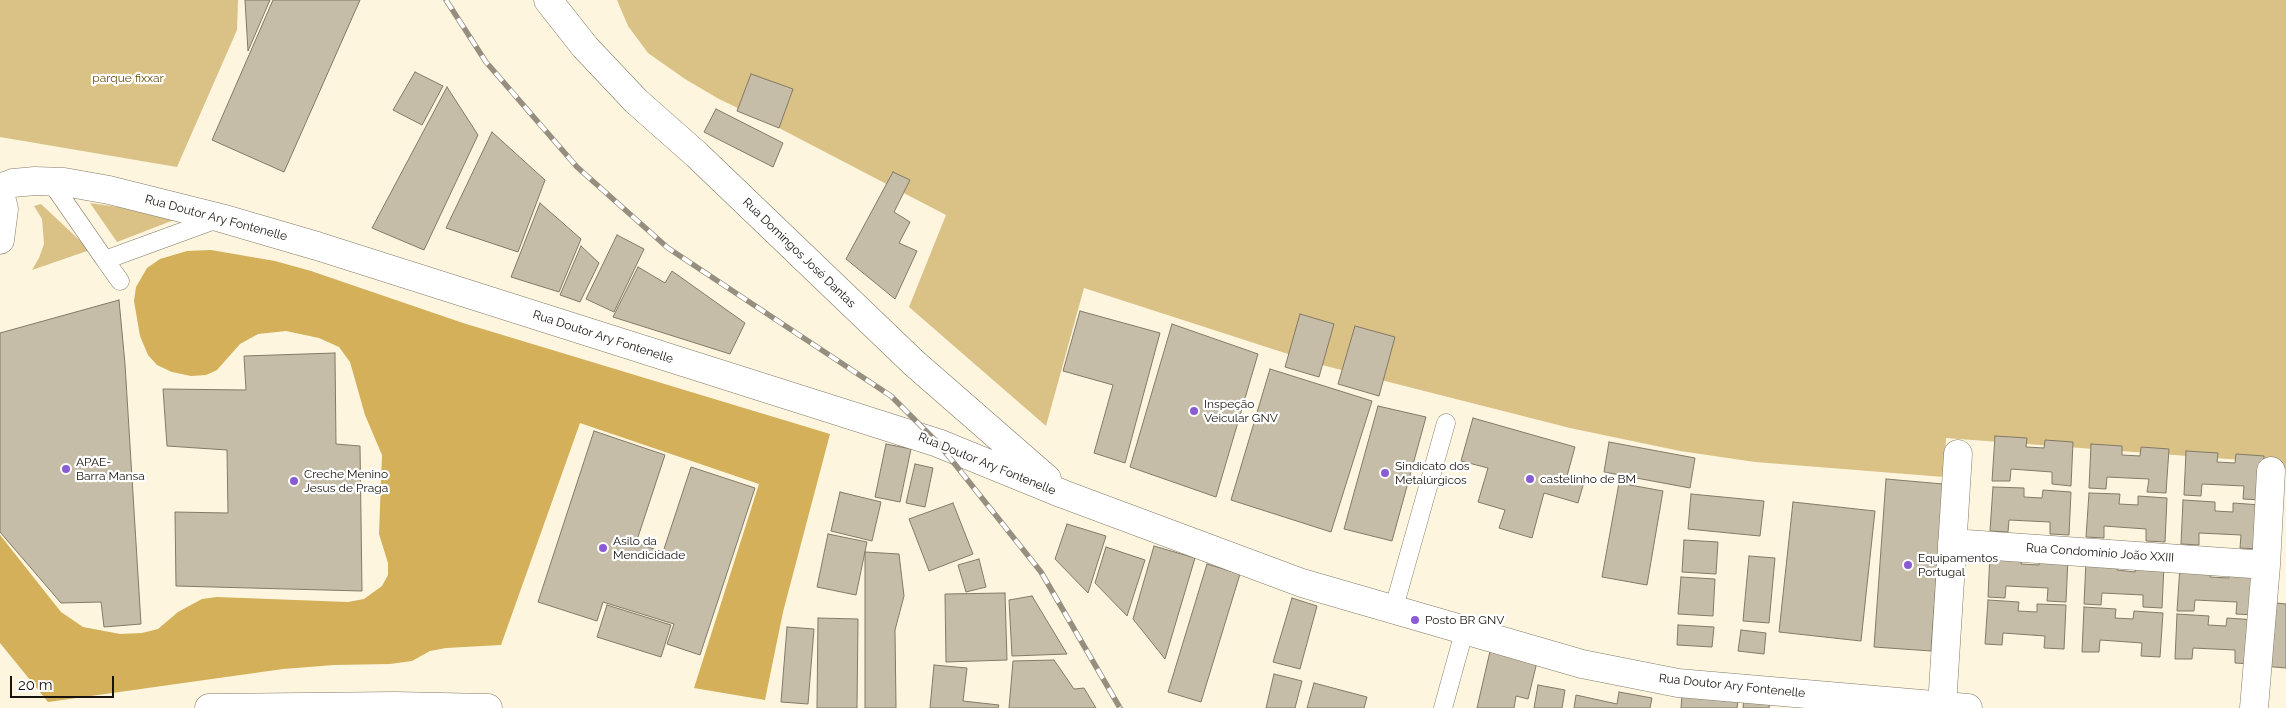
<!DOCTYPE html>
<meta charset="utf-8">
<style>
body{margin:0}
#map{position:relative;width:2286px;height:708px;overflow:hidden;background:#fef5df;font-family:Raleway,sans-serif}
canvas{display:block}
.scale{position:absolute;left:10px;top:676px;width:104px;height:22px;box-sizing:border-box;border:2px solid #18140d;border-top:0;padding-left:6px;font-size:15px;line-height:18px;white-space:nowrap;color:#18140d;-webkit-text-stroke:4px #fff;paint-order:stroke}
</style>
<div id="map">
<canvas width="2286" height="708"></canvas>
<div class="scale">20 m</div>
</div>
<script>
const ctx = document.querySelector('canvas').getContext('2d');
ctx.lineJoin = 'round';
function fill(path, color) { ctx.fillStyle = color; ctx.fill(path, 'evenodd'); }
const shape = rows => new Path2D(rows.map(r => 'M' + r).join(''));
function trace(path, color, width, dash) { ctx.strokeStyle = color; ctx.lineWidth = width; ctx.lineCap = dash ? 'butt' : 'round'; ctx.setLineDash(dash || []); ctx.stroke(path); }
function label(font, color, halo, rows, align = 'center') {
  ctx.font = font + ' Raleway,sans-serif'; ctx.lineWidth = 4.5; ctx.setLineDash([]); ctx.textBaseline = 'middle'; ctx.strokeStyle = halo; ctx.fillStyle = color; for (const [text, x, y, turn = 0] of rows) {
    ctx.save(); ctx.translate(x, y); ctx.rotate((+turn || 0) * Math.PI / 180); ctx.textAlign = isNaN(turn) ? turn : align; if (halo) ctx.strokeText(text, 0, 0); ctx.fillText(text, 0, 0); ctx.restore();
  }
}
const green = shape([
 [0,0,238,0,237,30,177,167,0,137],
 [617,0,2286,0,2286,469,2255,461,1946,438,1944,477,1755,462,1680,451,1570,428,1322,365,1084,288,1046,426,909,307,946,215,779,128,719,99,685,79,648,53,628,26],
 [90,203,118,207,174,220,117,242],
 [41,204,90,250,32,270,39,258,44,244,42,219,34,206]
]);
const forest = shape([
 [211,250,275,261,311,271,463,323,830,434,783,612,765,700,694,688,759,484,580,423,501,645,446,648,430,651,412,661,390,664,334,665,283,669,48,702,0,643,0,535,61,612,83,627,120,634,142,633,158,629,178,612,202,599,217,597,348,602,364,599,382,586,388,575,388,563,379,534,382,455,365,415,350,362,339,347,319,338,286,331,258,334,240,344,217,370,206,375,191,376,172,372,157,365,148,355,140,336,134,301,136,287,147,268,160,259,187,251]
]);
const building = shape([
 [245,0,270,0,248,51,245,0],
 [273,0,360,0,284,172,212,140,273,0],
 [415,72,443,86,422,125,393,110,415,72],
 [751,74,793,89,779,128,737,111,751,74],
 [447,87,478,135,424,250,372,228,447,87],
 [716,109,783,143,773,167,704,132,716,109],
 [492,132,545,180,518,252,446,228,492,132],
 [893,172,910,180,894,212,910,222,899,243,917,251,895,299,846,259,893,172],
 [540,203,581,239,559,292,511,277,540,203],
 [617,235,644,249,614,312,586,299,617,235],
 [581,246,599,263,580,302,560,295,581,246],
 [638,267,665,283,672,271,745,323,730,354,613,317,638,267],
 [119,300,125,364,141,624,104,627,101,602,61,603,0,532,0,333,119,300],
 [1080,311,1160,333,1125,463,1094,453,1113,385,1063,371,1080,311],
 [1300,314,1334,324,1319,377,1285,367,1300,314],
 [1172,324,1258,354,1216,497,1130,467,1172,324],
 [1355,326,1395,337,1379,396,1338,384,1355,326],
 [335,353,336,444,360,446,362,591,176,586,175,512,228,513,227,450,167,446,163,389,246,390,244,356,335,353],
 [1270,369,1372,401,1331,532,1231,500,1270,369],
 [1378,406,1426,417,1392,541,1344,529,1378,406],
 [1473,418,1575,447,1567,476,1584,482,1578,503,1544,493,1532,538,1499,528,1505,510,1478,502,1488,468,1461,461,1473,418],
 [594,431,665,455,636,543,663,552,691,467,755,488,700,655,667,644,674,624,603,602,597,621,538,602,594,431],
 [1995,436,2027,438,2026,447,2044,448,2045,440,2073,442,2071,486,2052,484,2052,472,2011,469,2010,481,1992,481,1995,436],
 [1609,442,1695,458,1690,488,1604,472,1609,442],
 [886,444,911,449,900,502,875,497,886,444],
 [2091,444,2122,446,2122,455,2140,456,2141,447,2169,449,2166,493,2147,492,2149,479,2107,477,2106,489,2089,488,2091,444],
 [2186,451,2218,453,2217,462,2235,463,2236,454,2264,456,2262,500,2243,499,2244,486,2202,484,2201,496,2184,495,2186,451],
 [915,464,933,468,925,507,906,503,915,464],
 [1886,479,1943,484,1931,651,1874,647,1886,479],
 [1619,483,1663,491,1647,585,1602,577,1619,483],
 [1993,487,2024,488,2024,497,2042,498,2043,490,2071,492,2069,535,2050,534,2050,522,2009,520,2008,532,1990,531,1993,487],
 [840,492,881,502,872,541,831,531,840,492],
 [2089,493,2120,494,2119,504,2138,505,2138,496,2167,498,2165,542,2146,541,2146,529,2104,526,2104,538,2086,537,2089,493],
 [1691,494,1764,501,1760,536,1688,529,1691,494],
 [2183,500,2215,502,2215,511,2233,512,2233,503,2261,505,2259,549,2240,548,2241,535,2199,533,2199,545,2181,544,2183,500],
 [1793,502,1875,511,1861,641,1779,632,1793,502],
 [953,503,973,554,929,571,909,519,953,503],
 [1067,524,1106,536,1088,593,1055,559,1067,524],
 [828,534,867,542,856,595,817,587,828,534],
 [1684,540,1718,542,1716,574,1682,572,1684,540],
 [1154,546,1195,558,1165,659,1133,619,1154,546],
 [1106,547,1145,560,1127,616,1095,583,1106,547],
 [865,552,899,554,904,596,895,630,896,708,865,708,865,552],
 [1990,553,2022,555,2021,564,2039,565,2040,556,2068,558,2066,602,2047,601,2048,588,2006,586,2005,598,1988,597,1990,553],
 [1749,556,1775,558,1769,623,1743,621,1749,556],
 [979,559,986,587,966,592,958,565,979,559],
 [2086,560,2118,561,2117,570,2135,572,2136,563,2164,565,2162,608,2143,607,2143,595,2102,593,2101,605,2084,604,2086,560],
 [1207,564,1240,574,1201,702,1168,692,1207,564],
 [2180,566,2211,568,2210,577,2229,578,2229,570,2258,572,2255,615,2236,614,2237,602,2195,600,2194,611,2177,611,2180,566],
 [1681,577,1715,579,1713,616,1678,614,1681,577],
 [1005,593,1007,660,946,662,945,594,1005,593],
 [1032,596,1067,654,1012,656,1009,600,1032,596],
 [1292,598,1317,606,1300,669,1273,662,1292,598],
 [1988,600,2019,602,2018,611,2037,612,2037,604,2066,605,2064,649,2044,648,2045,636,2003,633,2002,645,1985,644,1988,600],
 [2267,602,2286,604,2286,668,2262,666,2267,602],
 [607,605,671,625,661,657,597,637,607,605],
 [2084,607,2116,609,2115,618,2133,619,2134,611,2163,613,2160,657,2141,656,2142,643,2100,640,2099,652,2082,652,2084,607],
 [2177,614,2209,616,2208,625,2226,626,2227,618,2256,620,2253,664,2235,663,2235,650,2193,648,2192,659,2175,659,2177,614],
 [818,618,858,619,857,708,817,708,818,618],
 [1678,625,1714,627,1712,647,1677,645,1678,625],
 [787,627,814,629,808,704,781,702,787,627],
 [1741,630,1766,633,1764,654,1738,651,1741,630],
 [1491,647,1538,658,1528,699,1516,696,1514,708,1477,708,1491,647],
 [1054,660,1074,689,1084,688,1096,708,1009,708,1013,661,1054,660],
 [934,665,967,668,963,701,999,705,998,708,930,708,934,665],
 [1274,674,1302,681,1295,708,1266,708,1274,674],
 [1314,683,1367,697,1364,708,1307,708,1314,683],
 [1538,685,1565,690,1562,708,1534,708,1538,685],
 [1619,692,1652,698,1650,708,1574,708,1576,695,1617,704,1619,692],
 [1682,695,1738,701,1737,708,1681,708,1682,695],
 [1744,698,1770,700,1769,708,1743,708,1744,698]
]);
const lane = shape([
 [51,182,105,260,220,218],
 [105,260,120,281],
 [1393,611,1446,423],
 [1443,708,1464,632]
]);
const street = shape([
 [1952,543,2266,565],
 [1942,706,1958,454],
 [2254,708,2266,565,2271,471]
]);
const secondary = shape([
 [548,0,585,47,636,101,697,155,914,363,1047,479],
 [0,188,13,183,35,181,64,182,109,190,221,218,317,246,938,443,1063,494,1302,583,1582,664,1678,683,1968,708],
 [0,193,4,209,0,240],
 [209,708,395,706,488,708]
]);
const rail = shape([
 [446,0,486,62,577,167,668,248,891,396,938,443,1041,572,1120,708]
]);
const markers = [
 [1194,411,5,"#895bd4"],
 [66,469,5,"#895bd4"],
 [1385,473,5,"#895bd4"],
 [1530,479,5,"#895bd4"],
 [294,481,5,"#895bd4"],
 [603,548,5,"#895bd4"],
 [1908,565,5,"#895bd4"],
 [1415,620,5,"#895bd4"]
];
const parkNames = [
 ["parque fixxar",128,78]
];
const streetNames = [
 ["Rua Doutor Ary Fontenelle",216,218,15],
 ["Rua Domingos José Dantas",799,253,44],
 ["Rua Doutor Ary Fontenelle",603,337,18],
 ["Rua Doutor Ary Fontenelle",987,464,22],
 ["Rua Condomínio João XXIII",2100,553,4],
 ["Rua Doutor Ary Fontenelle",1732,686,6]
];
const poiNames = [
 ["Inspeção",1204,404],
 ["Veicular GNV",1204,418],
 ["APAE-",76,462],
 ["Barra Mansa",76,476],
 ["Sindicato dos",1395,466],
 ["Metalúrgicos",1395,480],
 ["Creche Menino",304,474],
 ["Jesus de Praga",304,488],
 ["castelinho de BM",1540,479],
 ["Asilo da",613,541],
 ["Mendicidade",613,555],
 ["Equipamentos",1918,558],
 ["Portugal",1918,572],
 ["Posto BR GNV",1425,620]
];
fill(green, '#dac186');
fill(forest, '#d3b059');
fill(building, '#c5bda8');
trace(building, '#827a67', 1);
trace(lane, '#817a67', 19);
trace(street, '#817a67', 29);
trace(secondary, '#817a67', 29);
trace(lane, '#fff', 18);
trace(street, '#fff', 28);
trace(secondary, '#fff', 28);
trace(rail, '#968f80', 5.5);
trace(rail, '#fff', 4, [11]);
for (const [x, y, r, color] of markers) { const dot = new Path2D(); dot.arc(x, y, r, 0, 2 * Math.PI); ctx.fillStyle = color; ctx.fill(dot); trace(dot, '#fff', 2); }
label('12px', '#68500b', '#fff', parkNames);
label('12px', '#18140d', '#fff', streetNames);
label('12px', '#18140d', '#fff', poiNames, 'left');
</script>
